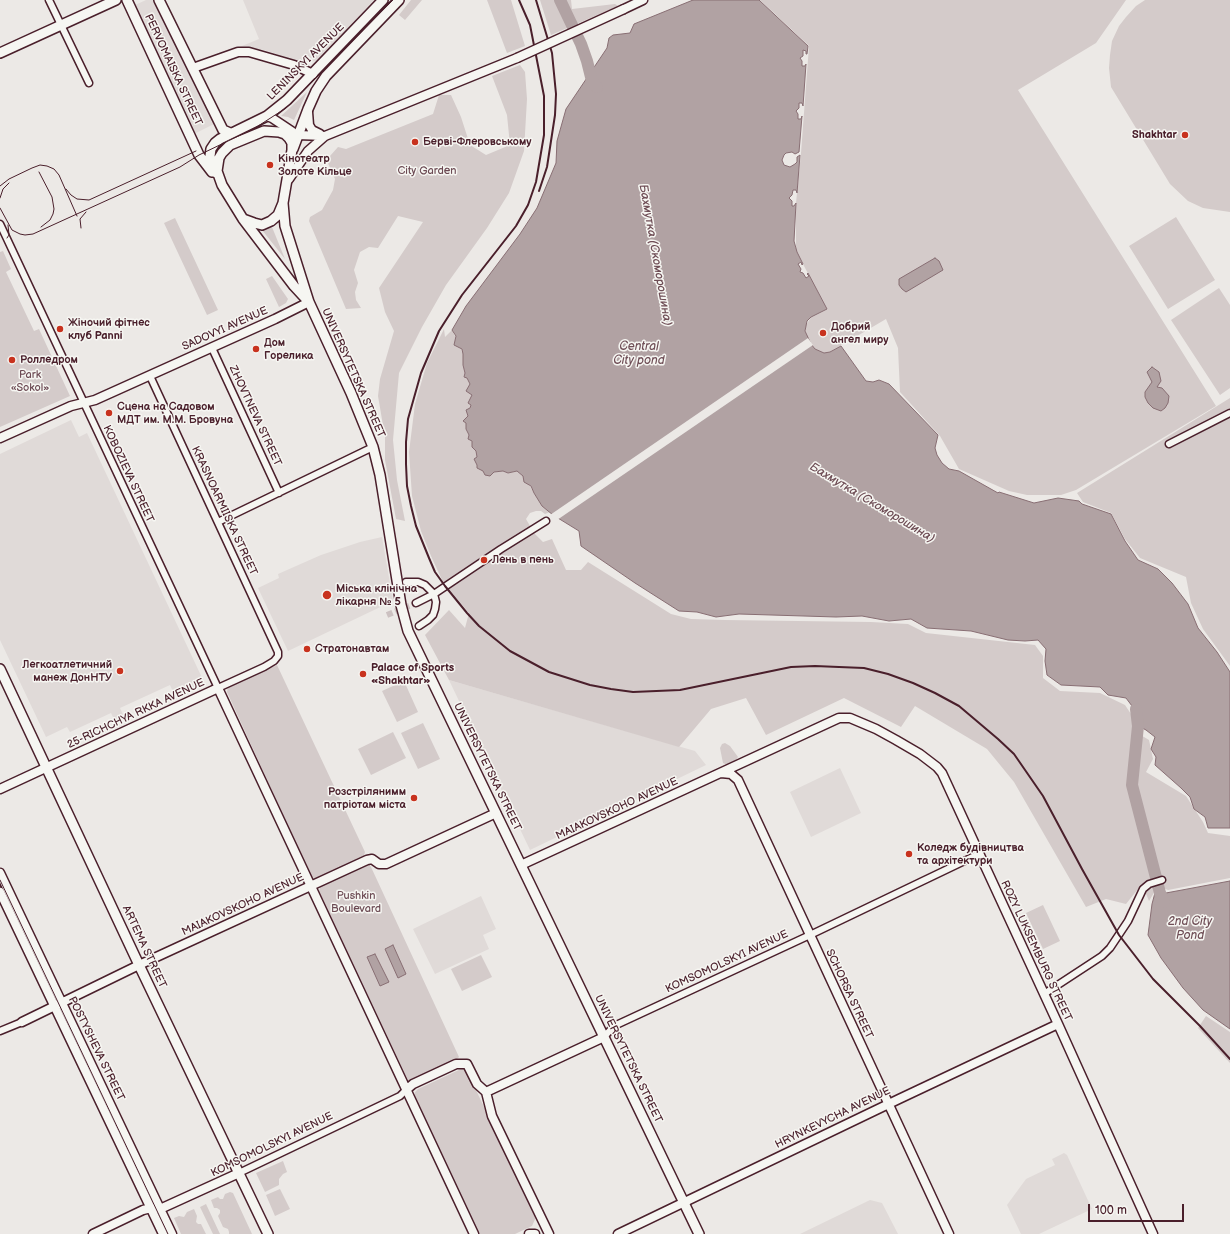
<!DOCTYPE html>
<meta charset="utf-8">
<style>
body{margin:0}
#map{position:relative;width:1230px;height:1234px;overflow:hidden;background:#ece9e6;font-family:"Balsamiq Sans",sans-serif}
canvas{display:block}
.scale{position:absolute;left:1088px;top:1204px;width:96px;height:18px;box-sizing:border-box;border:2px solid #4a1f2b;border-top:0;padding-left:5px;font-size:12px;line-height:14px;white-space:nowrap;color:#4a1f2b;-webkit-text-stroke:3px #f6f6f2;paint-order:stroke}
</style>
<div id="map">
<canvas width="1230" height="1234"></canvas>
<div class="scale">100 m</div>
</div>
<script>
const ctx = document.querySelector('canvas').getContext('2d');
ctx.lineJoin = 'round';
function fill(path, color) { ctx.fillStyle = color; ctx.fill(path, 'evenodd'); }
const shape = rows => new Path2D(rows.map(r => 'M' + r).join(''));
function trace(path, color, width, dash) { ctx.strokeStyle = color; ctx.lineWidth = width; ctx.lineCap = dash ? 'butt' : 'round'; ctx.setLineDash(dash || []); ctx.stroke(path); }
function label(font, color, halo, rows, align = 'center') {
  ctx.font = font + ' "Balsamiq Sans",sans-serif'; ctx.lineWidth = 3; ctx.setLineDash([]); ctx.textBaseline = 'middle'; ctx.strokeStyle = halo; ctx.fillStyle = color; for (const [text, x, y, turn = 0] of rows) {
    ctx.save(); ctx.translate(x, y); ctx.rotate((+turn || 0) * Math.PI / 180); ctx.textAlign = isNaN(turn) ? turn : align; if (halo) ctx.strokeText(text, 0, 0); ctx.fillText(text, 0, 0); ctx.restore();
  }
}
const built = shape([
 [146,0,154,0,214,124,194,134,133,6],
 [243,0,376,0,317,61,307,62,298,61,264,50,250,48,237,48,259,39],
 [71,420,79,437,87,433,204,682,175,696,170,685,120,708,125,719,116,723,111,713,70,732,67,727,46,737,0,640,0,454],
 [382,537,393,601,288,651,258,588,279,578,278,574,321,555,360,542],
 [449,680,695,751,706,765,530,850],
 [840,768,861,813,811,837,790,792],
 [481,896,496,929,483,935,489,949,435,974,413,929],
 [1064,1153,1067,1155,1092,1209,1039,1234,1021,1234,1007,1205,1026,1179,1055,1165,1052,1159],
 [870,1200,882,1203,898,1234,800,1234]
]);
const green = shape([
 [411,0,422,0,405,20,399,15],
 [487,0,511,0,525,46,507,53],
 [540,0,571,0,572,9,615,4,618,6,551,35],
 [760,0,1126,0,1096,43,1018,90,1216,406,1076,490,1061,495,1027,495,1009,491,959,469,940,436,900,392,898,348,886,319,830,352,824,353,815,349,807,338,805,327,811,317,827,309,796,251,796,203,801,153,809,46],
 [1145,0,1230,0,1230,212,1203,208,1188,201,1170,184,1111,87,1109,68,1110,55,1112,41,1119,26,1126,17,1136,6],
 [520,65,525,72,527,99,524,151,509,193,487,228,446,285,422,327,399,373,393,440,397,480,405,521,396,519,385,460,385,437,378,396,380,379,394,331,385,312,379,288,423,222,398,216,378,248,369,247,360,252,354,270,358,283,355,292,356,300,361,308,346,309,309,221,310,217,322,210,333,190,335,179,328,163,330,156,338,147,346,149,433,114,439,95,451,95,461,117,470,145,486,155,510,145,507,115,492,76],
 [307,92,294,120,288,117,281,116],
 [1176,217,1215,280,1168,309,1129,246],
 [175,218,218,310,207,315,164,223],
 [272,227,285,259,262,230],
 [3,251,11,269,6,272,34,331,39,329,70,396,0,427,0,252],
 [272,276,288,299,286,303,279,307,266,279],
 [1219,288,1230,305,1230,388,1220,395,1171,320],
 [444,329,445,337,452,330,464,354,463,365,465,373,464,377,467,378,470,384,472,395,466,429,476,451,477,457,494,472,503,471,508,473,517,471,524,476,542,506,550,512,545,514,541,511,536,511,530,513,526,519,534,533,543,542,552,539,566,570,581,570,588,562,671,614,691,619,725,620,871,622,908,624,926,633,1035,645,1043,656,1043,678,1060,691,1100,693,1125,705,1131,714,1134,731,1149,740,1153,759,1146,772,1186,796,1203,822,1208,833,1230,836,1230,878,1168,890,1158,886,1149,901,1142,884,1126,904,1106,899,1086,907,1014,782,987,749,915,706,901,727,844,698,766,735,746,698,711,709,679,747,449,680,425,635,449,610,465,628,469,613,443,582,431,556,421,531,412,496,409,452,415,404,427,363],
 [1230,398,1230,666,1203,629,1191,603,1186,577,1140,558,1125,539,1111,513,1083,502,1077,493],
 [277,665,365,852,364,856,361,858,318,878,314,878,311,876,227,692,228,687],
 [404,681,418,712,397,722,382,691],
 [423,723,440,759,418,769,401,733],
 [393,732,406,758,371,775,358,749],
 [725,743,730,746,738,757,736,760,727,765,723,763,720,748,722,744],
 [367,865,370,865,371,867,459,1057,457,1059,415,1079,409,1081,407,1078,319,891,320,887],
 [1043,905,1060,941,1043,949,1026,913],
 [481,955,492,977,462,991,451,969],
 [1206,1016,1230,1032,1230,1063,1198,1028],
 [461,1069,464,1069,467,1071,536,1217,532,1226,515,1234,478,1234,414,1098,415,1092,418,1089],
 [283,1161,287,1172,283,1174,279,1179,279,1185,265,1192,256,1173],
 [280,1189,290,1209,275,1216,266,1195],
 [230,1192,233,1193,252,1234,229,1234,229,1232,228,1229,223,1227,218,1216,220,1213,220,1210,217,1208,214,1208,211,1200,218,1197,220,1199,223,1199,225,1194],
 [206,1204,220,1234,213,1234,200,1207],
 [194,1209,197,1216,196,1222,198,1224,201,1224,206,1234,181,1234,174,1218,179,1216,184,1217,187,1212]
]);
const water = shape([
 [693,0,759,0,808,46,807,54,806,54,806,51,803,50,803,56,800,58,802,61,802,66,805,66,806,64,803,106,802,103,799,103,799,108,796,111,798,114,798,119,801,119,802,116,799,152,795,154,792,152,786,153,784,155,782,160,784,165,790,167,795,164,797,162,797,157,800,155,797,193,796,190,793,190,792,195,789,198,792,201,792,206,794,206,796,203,794,241,797,252,803,264,802,265,801,262,798,264,801,269,800,272,803,273,806,278,809,276,807,274,808,273,827,309,811,317,807,321,805,331,811,344,815,349,824,353,830,352,841,346,866,381,873,382,879,380,889,384,938,435,935,448,937,455,942,463,949,469,959,471,998,493,999,492,1034,503,1058,498,1079,501,1082,504,1111,514,1125,541,1138,560,1158,569,1172,583,1188,604,1198,628,1217,652,1230,672,1230,828,1208,828,1205,817,1194,809,1190,797,1181,788,1155,765,1156,757,1151,749,1155,737,1146,730,1135,724,1135,710,1126,698,1108,695,1100,687,1061,685,1047,675,1045,661,1046,649,1038,640,1025,641,1008,640,971,631,927,628,911,619,889,621,862,616,836,617,739,614,716,617,697,612,679,611,635,583,581,546,579,531,553,515,542,506,534,493,531,486,524,482,523,476,517,471,508,473,503,471,494,472,490,476,485,475,483,471,477,468,477,465,474,459,477,457,476,451,472,447,472,441,468,439,469,435,466,429,466,423,463,421,468,416,466,410,470,408,471,405,468,403,472,395,466,391,470,384,467,378,464,377,465,373,463,365,463,354,462,349,454,345,456,336,452,330,466,306,520,234,537,208,556,163,557,141,566,109,607,48,609,38,613,35,630,33,634,24,693,0],
 [935,258,939,261,943,270,906,292,902,289,899,285,899,279,935,258],
 [1152,367,1159,372,1161,381,1157,387,1162,388,1169,396,1168,403,1165,408,1161,411,1153,408,1148,403,1145,397,1145,392,1152,382,1147,372,1152,367],
 [1230,881,1230,1029,1203,1010,1183,988,1161,958,1148,935,1152,904,1156,889,1159,887,1166,893,1230,881],
 [393,945,406,974,398,978,385,949,393,945],
 [375,954,389,982,380,986,367,957,375,954]
]);
const pier = shape([
 [808,338,813,345,557,520,550,515]
]);
const river = shape([
 [560,0,581,44,587,61,592,81,597,87],
 [1136,709,1138,726,1132,785,1160,893,1164,902]
]);
const streetTunnel = shape([
 [387,615,416,603]
]);
const street = shape([
 [49,0,89,83],
 [0,224,218,688,264,667,274,661,278,656,278,652,150,376],
 [212,348,279,493],
 [1169,444,1230,413],
 [218,522,373,447],
 [406,582,418,582,425,585,434,594,436,602,435,609,433,615,428,620,419,626],
 [416,603,434,594,501,549,546,521],
 [1044,994,1102,956,1110,948,1128,921,1143,889,1149,884,1162,880],
 [0,1031,22,1022],
 [604,1037,614,1026,810,935,979,854],
 [239,1173,400,1096,406,1090]
]);
const secondary = shape([
 [624,9,643,0],
 [193,68,238,52,249,52,294,65,313,74],
 [308,112,309,125,312,130,320,134],
 [267,116,272,118,293,132],
 [282,132,297,135,325,136],
 [289,179,308,151,325,136,517,58],
 [0,438,71,406,95,400,275,319,309,302],
 [721,773,731,774,738,780,949,1234],
 [0,789,218,688,474,1234],
 [521,865,839,718,850,718,876,729,896,740,920,754,937,767,942,773,1058,1024,1153,1234],
 [0,873,172,1234],
 [0,892,163,1234],
 [22,1022,139,965,367,860,372,859,379,864,386,864,496,813],
 [406,1090,413,1084,456,1064,467,1064,477,1084,486,1092,492,1116,549,1234],
 [486,1092,604,1037],
 [93,1234,143,1210,151,1208,160,1209,239,1173],
 [529,1234,535,1234],
 [618,1234,899,1099,1058,1024]
]);
const primary = shape([
 [127,0,199,155,212,172],
 [159,0,223,130,230,133],
 [0,53,116,0],
 [293,149,308,109,316,91,326,76,399,0],
 [216,173,212,164,210,156,211,149,215,143,220,139,267,116,287,100,383,0],
 [283,203,285,226,309,302,351,393,373,447,380,475,401,605,408,631,699,1234],
 [243,219,254,223,262,225,271,221,278,215,283,203,292,150,292,143,289,138,285,134,279,132,264,131,230,145,222,153,219,158,217,171,222,185,243,219,294,286,306,299],
 [0,669,139,965,268,1234]
]);
const tram = shape([
 [39,172,52,197,54,209,53,214,50,220,41,227],
 [0,186,9,179,32,168,40,165,47,166,54,169,59,175,77,216],
 [66,189,71,195,77,199,89,200,196,151],
 [0,198,3,189,9,183],
 [0,208,12,230,20,234,25,235,33,234,180,167,199,155,255,128,286,108,393,0],
 [81,228,80,219,86,212],
 [7,238,9,235,8,225],
 [0,880,168,1234]
]);
const rail = shape([
 [519,0,530,25,544,96,544,135,536,182,528,205,516,226,462,295,439,331,421,373,408,419,406,442,406,464,407,486,411,506,416,526,429,558,435,572,445,586,467,613,479,626,510,651,549,672,590,685,611,689,633,692,680,690,791,667,815,666,839,667,864,668,888,674,913,683,935,693,959,706,998,739,1014,754,1043,796,1082,869,1119,935,1153,979,1200,1026,1230,1059],
 [536,0,552,53,556,94,555,115,547,167,539,191]
]);
const secondaryBridge = shape([
 [517,58,624,9]
]);
const markers = [
 [1185,135,4,"#c8321e"],
 [415,142,4,"#c8321e"],
 [270,165,4,"#c8321e"],
 [60,329,4,"#c8321e"],
 [823,333,4,"#c8321e"],
 [256,349,4,"#c8321e"],
 [12,360,4,"#c8321e"],
 [109,413,4,"#c8321e"],
 [484,560,4,"#c8321e"],
 [327,595,5,"#c8321e"],
 [307,649,4,"#c8321e"],
 [120,671,4,"#c8321e"],
 [363,674,4,"#c8321e"],
 [414,798,4,"#c8321e"],
 [909,854,4,"#c8321e"]
];
const streetNames = [
 ["LENINSKYI AVENUE",306,62,-45],
 ["PERVOMAISKA STREET",173,70,65],
 ["SADOVYI AVENUE",225,329,-24],
 ["UNIVERSYTETSKA STREET",353,373,66],
 ["ZHOVTNEVA STREET",255,416,65],
 ["KOBOZIEVA STREET",128,474,65],
 ["KRASNOARMIISKA STREET",224,511,65],
 ["25-RICHCHYA RKKA AVENUE",136,714,-25],
 ["UNIVERSYTETSKA STREET",487,767,64],
 ["MAIAKOVSKOHO AVENUE",617,809,-25],
 ["MAIAKOVSKOHO AVENUE",243,905,-25],
 ["ARTEMA STREET",144,947,65],
 ["ROZY LUKSEMBURG STREET",1036,951,65],
 ["KOMSOMOLSKYI AVENUE",727,962,-25],
 ["SCHORSA STREET",849,994,65],
 ["POSTYSHEVA STREET",96,1049,64],
 ["UNIVERSYTETSKA STREET",628,1059,64],
 ["HRYNKEVYCHA AVENUE",833,1118,-26],
 ["KOMSOMOLSKYI AVENUE",272,1145,-26]
];
const poiNames = [
 ["Shakhtar",1177,135,"right"],
 ["Берві-Флеровському",423,142],
 ["Кінотеатр",278,159],
 ["Золоте Кільце",278,172],
 ["Жіночий фітнес",68,323],
 ["клуб Panni",68,336],
 ["Добрий",831,327],
 ["ангел миру",831,340],
 ["Дом",264,343],
 ["Горелика",264,356],
 ["Ролледром",20,360],
 ["Сцена на Садовом",117,407],
 ["МДТ им. М.М. Бровуна",117,420],
 ["Лень в пень",492,560],
 ["Міська клінічна",336,589],
 ["лікарня № 5",336,602],
 ["Стратонавтам",315,649],
 ["Легкоатлетичний",112,665,"right"],
 ["манеж ДонНТУ",112,678,"right"],
 ["Palace of Sports",371,668],
 ["«Shakhtar»",371,681],
 ["Розстрілянимм",406,792,"right"],
 ["патріотам міста",406,805,"right"],
 ["Коледж будівництва",917,848],
 ["та архітектури",917,861]
];
const parkNames = [
 ["City Garden",427,171],
 ["Park",30,375],
 ["«Sokol»",30,388],
 ["Pushkin",356,896],
 ["Boulevard",356,909]
];
const waterNames = [
 ["Бахмутка (Скоморошина)",655,255,80],
 ["Central",639,347],
 ["City pond",639,361],
 ["Бахмутка (Скоморошина)",872,503,31],
 ["2nd City",1190,922],
 ["Pond",1190,936]
];
fill(built, '#e0dad8');
fill(green, '#d4cbca');
fill(water, '#b1a2a3');
trace(water, '#886e73', 1);
fill(pier, '#ece9e6');
trace(river, '#b1a2a3', 12);
trace(streetTunnel, '#ccc1c1', 6, [6, 3]);
trace(street, '#4a1f2b', 9);
trace(secondary, '#4a1f2b', 11);
trace(primary, '#4a1f2b', 12);
trace(street, '#f6f6f2', 6);
trace(secondary, '#f6f6f2', 8);
trace(primary, '#f6f6f2', 9);
trace(tram, '#4a1f2b', 1);
trace(rail, '#4a1f2b', 2);
trace(secondaryBridge, '#4a1f2b', 11, []);
trace(secondaryBridge, '#f6f6f2', 8);
for (const [x, y, r, color] of markers) { const dot = new Path2D(); dot.arc(x, y, r, 0, 2 * Math.PI); ctx.fillStyle = color; ctx.fill(dot); trace(dot, '#f6f6f2', 1.5); }
label('11px', '#4a1f2b', '#f6f6f2', streetNames);
label('bold 11px', '#4a1f2b', '#f6f6f2', poiNames, 'left');
label('11px', '#6c4a53', '#f6f6f2', parkNames);
label('italic 12px', '#6e4d55', '#f6f6f2', waterNames);
</script>
